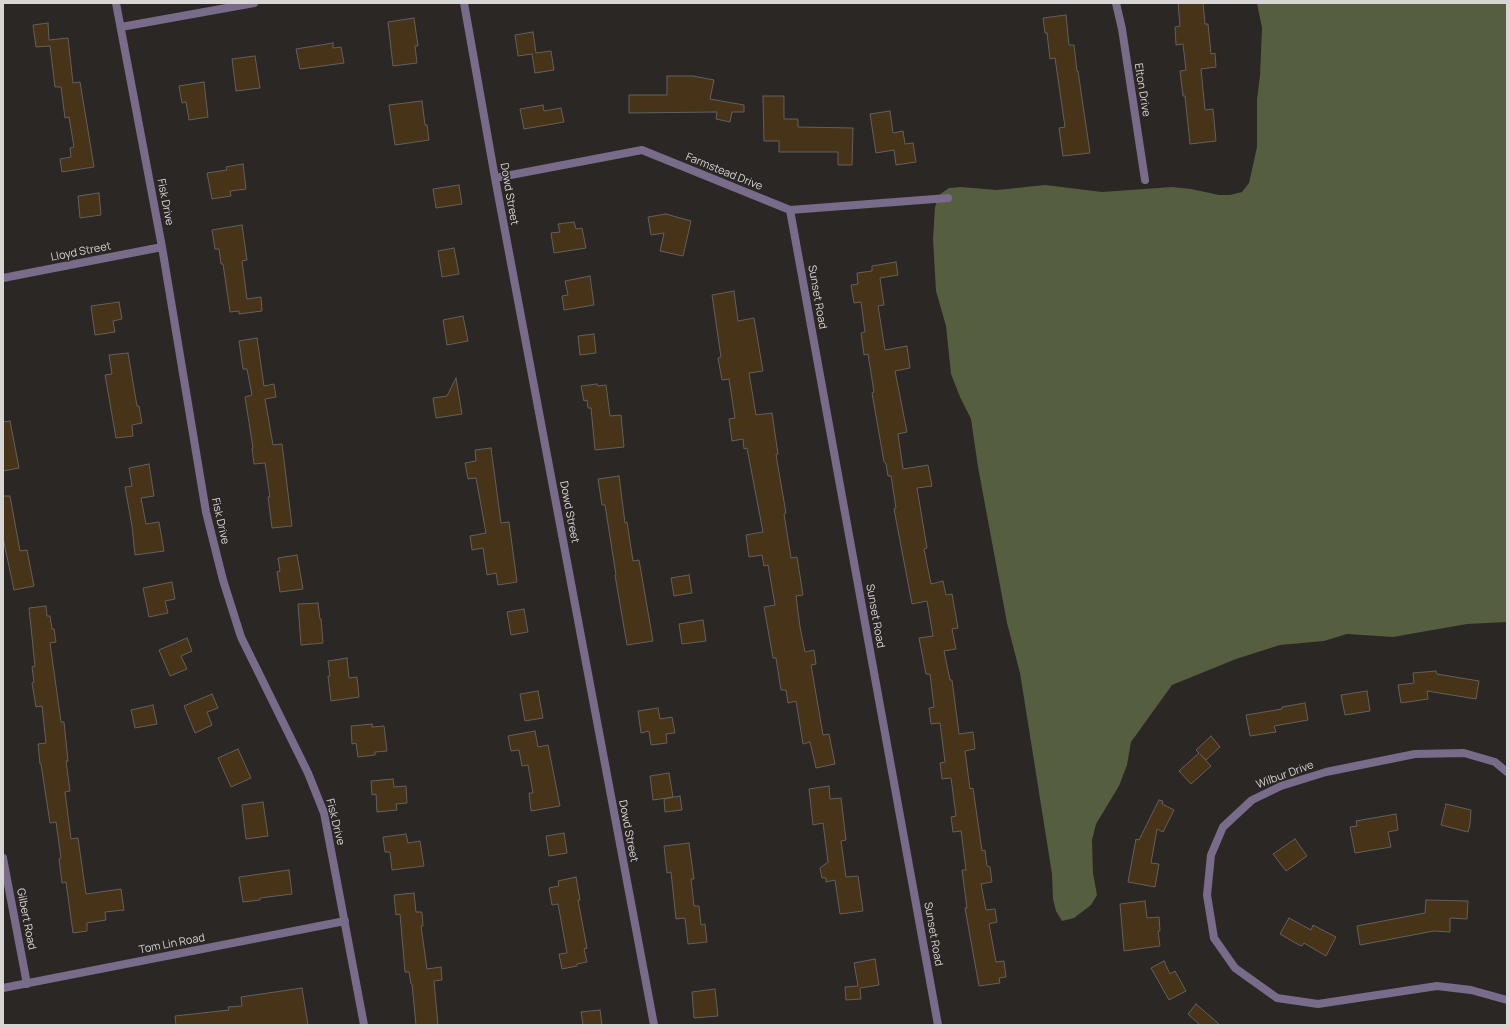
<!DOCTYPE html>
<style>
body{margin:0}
#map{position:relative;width:1510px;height:1028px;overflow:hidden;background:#2a2725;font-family:Manrope,sans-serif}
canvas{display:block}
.frame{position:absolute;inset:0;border:4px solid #d7d6d4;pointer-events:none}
</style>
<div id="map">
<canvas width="1510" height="1028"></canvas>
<div class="frame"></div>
</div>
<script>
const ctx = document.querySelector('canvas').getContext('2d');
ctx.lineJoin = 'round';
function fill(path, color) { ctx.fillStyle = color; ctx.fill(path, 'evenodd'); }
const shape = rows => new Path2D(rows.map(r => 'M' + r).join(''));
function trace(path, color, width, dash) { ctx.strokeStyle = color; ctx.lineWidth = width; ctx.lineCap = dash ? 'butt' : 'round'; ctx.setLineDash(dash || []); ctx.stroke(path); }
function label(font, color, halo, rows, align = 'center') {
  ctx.font = font + ' Manrope,sans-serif'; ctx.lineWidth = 3; ctx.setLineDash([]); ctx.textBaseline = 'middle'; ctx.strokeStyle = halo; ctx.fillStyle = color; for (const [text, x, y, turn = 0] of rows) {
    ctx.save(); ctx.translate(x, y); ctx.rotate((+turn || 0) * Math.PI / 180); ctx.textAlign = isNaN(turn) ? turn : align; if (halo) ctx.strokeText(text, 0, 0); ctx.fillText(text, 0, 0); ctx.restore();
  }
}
const forest = shape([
 [1257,3,1507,3,1507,622,1467,624,1393,637,1347,634,1324,641,1280,645,1236,659,1172,685,1131,742,1127,765,1119,786,1096,824,1092,840,1093,873,1097,895,1091,905,1074,918,1062,921,1056,911,1053,899,1052,874,1020,673,1007,623,978,467,971,419,960,397,951,374,946,326,936,291,933,239,935,207,939,195,949,188,961,187,997,190,1045,185,1102,192,1172,187,1191,189,1219,195,1230,195,1242,192,1249,183,1257,147,1257,99,1260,76,1262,28]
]);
const building = shape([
 [1178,3,1203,3,1205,24,1208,24,1211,54,1215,53,1216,67,1201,69,1205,110,1213,109,1216,141,1190,144,1185,96,1183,96,1180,71,1186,70,1183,44,1176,45,1175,27,1180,26,1178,3],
 [1066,15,1069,45,1074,45,1077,71,1078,71,1090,153,1063,156,1059,128,1065,127,1055,58,1050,59,1047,33,1045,33,1043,18,1066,15],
 [414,18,418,46,415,46,417,63,393,66,388,22,414,18],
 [48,23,49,40,68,38,73,83,80,82,94,167,62,172,60,159,71,157,70,148,74,147,69,117,65,118,61,87,55,87,50,46,36,47,33,25,48,23],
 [533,32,536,53,551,51,554,70,535,73,532,54,518,56,515,35,533,32],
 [333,43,333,48,341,47,344,63,300,69,296,49,333,43],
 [255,56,260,88,236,91,232,59,255,56],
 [667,76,693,76,714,80,710,99,744,105,744,112,732,112,730,122,716,119,717,112,629,113,629,95,667,95,667,76],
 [204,82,208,117,189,120,186,102,182,103,179,86,204,82],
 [763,96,784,96,784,119,798,119,798,127,853,128,852,165,838,165,838,152,779,152,779,141,764,141,763,96],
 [422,101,425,125,427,125,429,140,395,145,389,105,422,101],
 [543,105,544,111,561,108,564,122,524,129,520,109,543,105],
 [890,111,893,133,903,131,905,144,913,143,916,162,896,165,894,150,876,153,870,114,890,111],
 [243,164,246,189,230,191,231,196,212,199,207,173,227,170,226,167,243,164],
 [459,185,462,204,436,208,433,189,459,185],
 [99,193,101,215,80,218,78,196,99,193],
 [666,214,691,221,683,256,660,251,664,233,651,235,648,217,666,214],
 [574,222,576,229,582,228,586,248,554,253,551,233,560,232,558,224,574,222],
 [242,225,247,260,242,261,247,299,261,297,262,311,239,314,239,311,230,312,223,264,221,264,219,249,215,249,212,230,242,225],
 [454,248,459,274,442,277,438,251,454,248],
 [896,262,898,275,880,278,884,305,878,306,885,350,907,346,910,368,895,371,907,432,898,434,903,469,928,465,932,486,917,488,927,548,924,549,931,584,943,581,946,595,952,594,958,628,952,629,956,649,944,651,950,680,952,680,959,734,973,732,975,749,965,751,970,789,973,788,982,851,985,850,987,866,990,867,992,882,981,884,986,910,995,909,997,922,989,924,996,962,1004,961,1006,977,999,978,1000,983,979,986,965,908,967,908,962,870,966,870,961,831,953,832,951,817,956,816,951,778,942,779,940,763,945,762,940,723,931,724,929,708,934,707,930,674,926,674,919,638,933,636,927,601,912,604,894,509,896,508,891,476,888,476,886,464,884,462,872,393,874,392,868,354,864,355,861,333,865,332,861,302,854,303,851,285,858,284,857,273,872,271,872,266,896,262],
 [590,276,594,305,564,310,562,296,568,295,565,281,590,276],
 [734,291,738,321,754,318,763,371,749,373,756,415,772,413,778,454,776,455,786,513,784,514,791,558,797,557,803,595,796,596,800,627,805,652,814,650,816,664,811,665,823,735,829,734,835,764,816,768,810,742,803,744,796,701,788,703,786,690,781,690,776,658,773,658,764,607,775,605,768,565,764,566,762,555,749,557,746,535,763,532,747,448,744,449,743,439,732,441,729,419,735,418,729,379,722,380,718,358,721,357,712,295,734,291],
 [119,302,122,319,113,321,115,332,95,335,91,306,119,302],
 [463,316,468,341,447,345,443,320,463,316],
 [594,334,596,353,580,355,578,336,594,334],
 [257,338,264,386,274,384,276,397,265,399,273,445,282,444,292,526,272,528,268,497,270,497,265,463,254,464,252,448,253,448,245,397,252,395,247,369,243,369,239,341,257,338],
 [128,353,137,406,139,406,142,423,132,425,133,436,116,438,105,375,112,374,109,355,128,353],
 [456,378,462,414,436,418,433,398,447,396,456,378],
 [597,384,598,386,606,385,610,416,621,415,624,447,595,450,591,408,588,408,587,400,584,401,581,386,597,384],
 [10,421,19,468,3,471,3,422,10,421],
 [491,448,501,523,509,522,517,582,498,585,496,573,487,575,483,548,472,550,470,536,486,533,476,478,468,479,465,463,476,461,475,450,491,448],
 [149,464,154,496,141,498,146,524,159,522,164,551,135,555,132,526,125,487,132,486,129,468,149,464],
 [619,476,625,523,627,522,633,561,639,560,653,641,627,645,615,575,616,575,605,505,602,505,598,479,619,476],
 [3,496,10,496,20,551,27,550,34,586,14,590,3,538,3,496],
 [297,555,303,589,280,592,277,572,280,571,278,558,297,555],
 [689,575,692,593,674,596,671,578,689,575],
 [172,582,175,599,165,601,168,613,149,617,143,588,172,582],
 [318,603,320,619,321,619,323,643,301,645,298,604,318,603],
 [46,606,47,616,50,616,52,629,54,629,56,642,50,643,61,722,64,722,68,761,66,761,70,791,65,792,71,839,78,838,86,894,121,889,124,910,105,912,106,920,87,923,87,931,73,933,66,882,62,883,59,859,61,858,56,822,50,823,41,764,40,764,38,744,46,743,42,706,36,707,32,683,34,682,32,667,35,666,29,608,46,606],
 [524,609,528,632,511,635,507,612,524,609],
 [703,620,706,641,682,644,679,624,703,620],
 [187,638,192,651,181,656,187,669,170,676,159,650,187,638],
 [347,658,349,678,357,677,359,697,331,701,328,676,330,676,328,661,347,658],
 [1436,671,1437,674,1479,681,1476,699,1427,691,1428,699,1401,703,1398,685,1414,683,1413,673,1436,671],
 [538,691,543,718,525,721,520,694,538,691],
 [1367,691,1370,711,1345,715,1341,695,1367,691],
 [212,694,218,708,207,712,212,725,195,733,184,706,212,694],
 [1305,703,1308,720,1274,726,1276,732,1250,736,1246,715,1282,709,1282,707,1305,703],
 [153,705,157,724,135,728,131,710,153,705],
 [658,708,660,719,672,717,675,733,666,734,667,743,651,745,649,731,641,733,638,711,658,708],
 [372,724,372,727,384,726,387,751,375,752,375,755,358,757,356,743,352,744,351,726,372,724],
 [535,731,538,747,548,745,560,806,531,811,529,793,533,793,528,765,522,766,519,750,511,751,508,736,535,731],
 [1211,736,1220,747,1206,760,1200,754,1211,766,1191,784,1179,771,1199,753,1196,750,1211,736],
 [238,749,251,778,231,787,218,758,238,749],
 [669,773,673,797,653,800,650,776,669,773],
 [393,779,394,787,406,786,407,803,396,804,397,810,377,812,376,794,372,795,371,781,393,779],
 [829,786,830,799,841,798,846,840,841,841,846,877,858,876,863,911,840,914,835,880,826,882,826,878,822,878,820,868,828,862,823,823,813,825,809,789,829,786],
 [680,796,682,810,665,812,664,799,680,796],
 [1159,800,1163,801,1162,804,1174,810,1163,832,1157,829,1151,863,1159,864,1155,887,1128,882,1136,839,1139,840,1159,800],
 [263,802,268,836,246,839,242,805,263,802],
 [1446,804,1471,810,1470,824,1468,832,1441,825,1446,804],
 [1396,814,1398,830,1388,832,1391,847,1355,853,1350,827,1357,826,1356,821,1396,814],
 [564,833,567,853,549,856,546,836,564,833],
 [406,834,408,843,420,841,424,866,392,870,390,852,385,852,383,837,406,834],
 [1295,839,1307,856,1286,871,1273,854,1295,839],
 [689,843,694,879,691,879,694,906,699,906,701,925,705,924,707,942,688,944,685,918,676,919,671,872,667,873,664,846,689,843],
 [289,870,292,894,260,898,260,900,243,902,239,877,289,870],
 [576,877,580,900,578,900,587,948,584,949,587,962,577,964,577,966,562,969,559,954,567,953,558,904,552,905,549,888,559,886,558,881,576,877],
 [414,893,416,912,422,912,423,926,421,926,427,969,441,967,442,980,434,981,438,1025,416,1025,412,984,411,984,409,972,405,972,400,914,396,915,394,895,414,893],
 [1426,900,1468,901,1467,919,1450,918,1450,932,1434,931,1360,945,1357,926,1425,913,1426,900],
 [1145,901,1147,918,1159,917,1160,931,1158,931,1160,946,1124,951,1120,904,1145,901],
 [1289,918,1311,930,1313,925,1336,937,1326,956,1304,943,1302,946,1299,945,1280,934,1289,918],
 [875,959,879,985,860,988,861,999,846,1000,845,987,858,986,854,963,875,959],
 [1164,961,1170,974,1175,971,1186,991,1169,1000,1151,968,1164,961],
 [302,988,308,1025,176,1025,175,1016,229,1010,228,1007,242,1006,241,997,302,988],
 [715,989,718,1016,694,1018,692,992,715,989],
 [1196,1004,1220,1025,1200,1025,1188,1014,1196,1004],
 [600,1010,602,1025,583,1025,581,1012,600,1010]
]);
const minor = shape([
 [116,3,162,247,206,512,223,580,241,637,308,773,324,813,364,1025],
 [464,3,495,178,654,1025],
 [1116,3,1122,29,1145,180],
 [121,27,254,3],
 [495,178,642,150,790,210,948,198],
 [790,210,938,1025],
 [3,278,162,247],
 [1507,772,1495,762,1464,753,1415,754,1326,772,1281,786,1252,800,1223,827,1211,855,1207,895,1214,938,1235,968,1277,998,1318,1004,1437,986,1471,990,1507,1000],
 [3,858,27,984],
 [3,988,345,921]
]);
const streetNames = [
 ["Elton Drive",1142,90,81],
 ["Farmstead Drive",724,172,22],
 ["Dowd Street",509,194,80],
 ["Fisk Drive",165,202,79],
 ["Lloyd Street",81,252,-11],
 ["Sunset Road",817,297,80],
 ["Dowd Street",569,512,79],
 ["Fisk Drive",220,521,77],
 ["Sunset Road",875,616,80],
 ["Wilbur Drive",1285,775,-20],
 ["Fisk Drive",335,822,76],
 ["Dowd Street",628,831,79],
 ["Gilbert Road",26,919,79],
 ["Sunset Road",933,934,80],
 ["Tom Lin Road",172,944,-11]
];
fill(forest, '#555e3e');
fill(building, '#473318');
trace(building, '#63605d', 1);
trace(minor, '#796b8a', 8);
label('11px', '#d7d6d4', '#2a2725', streetNames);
</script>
